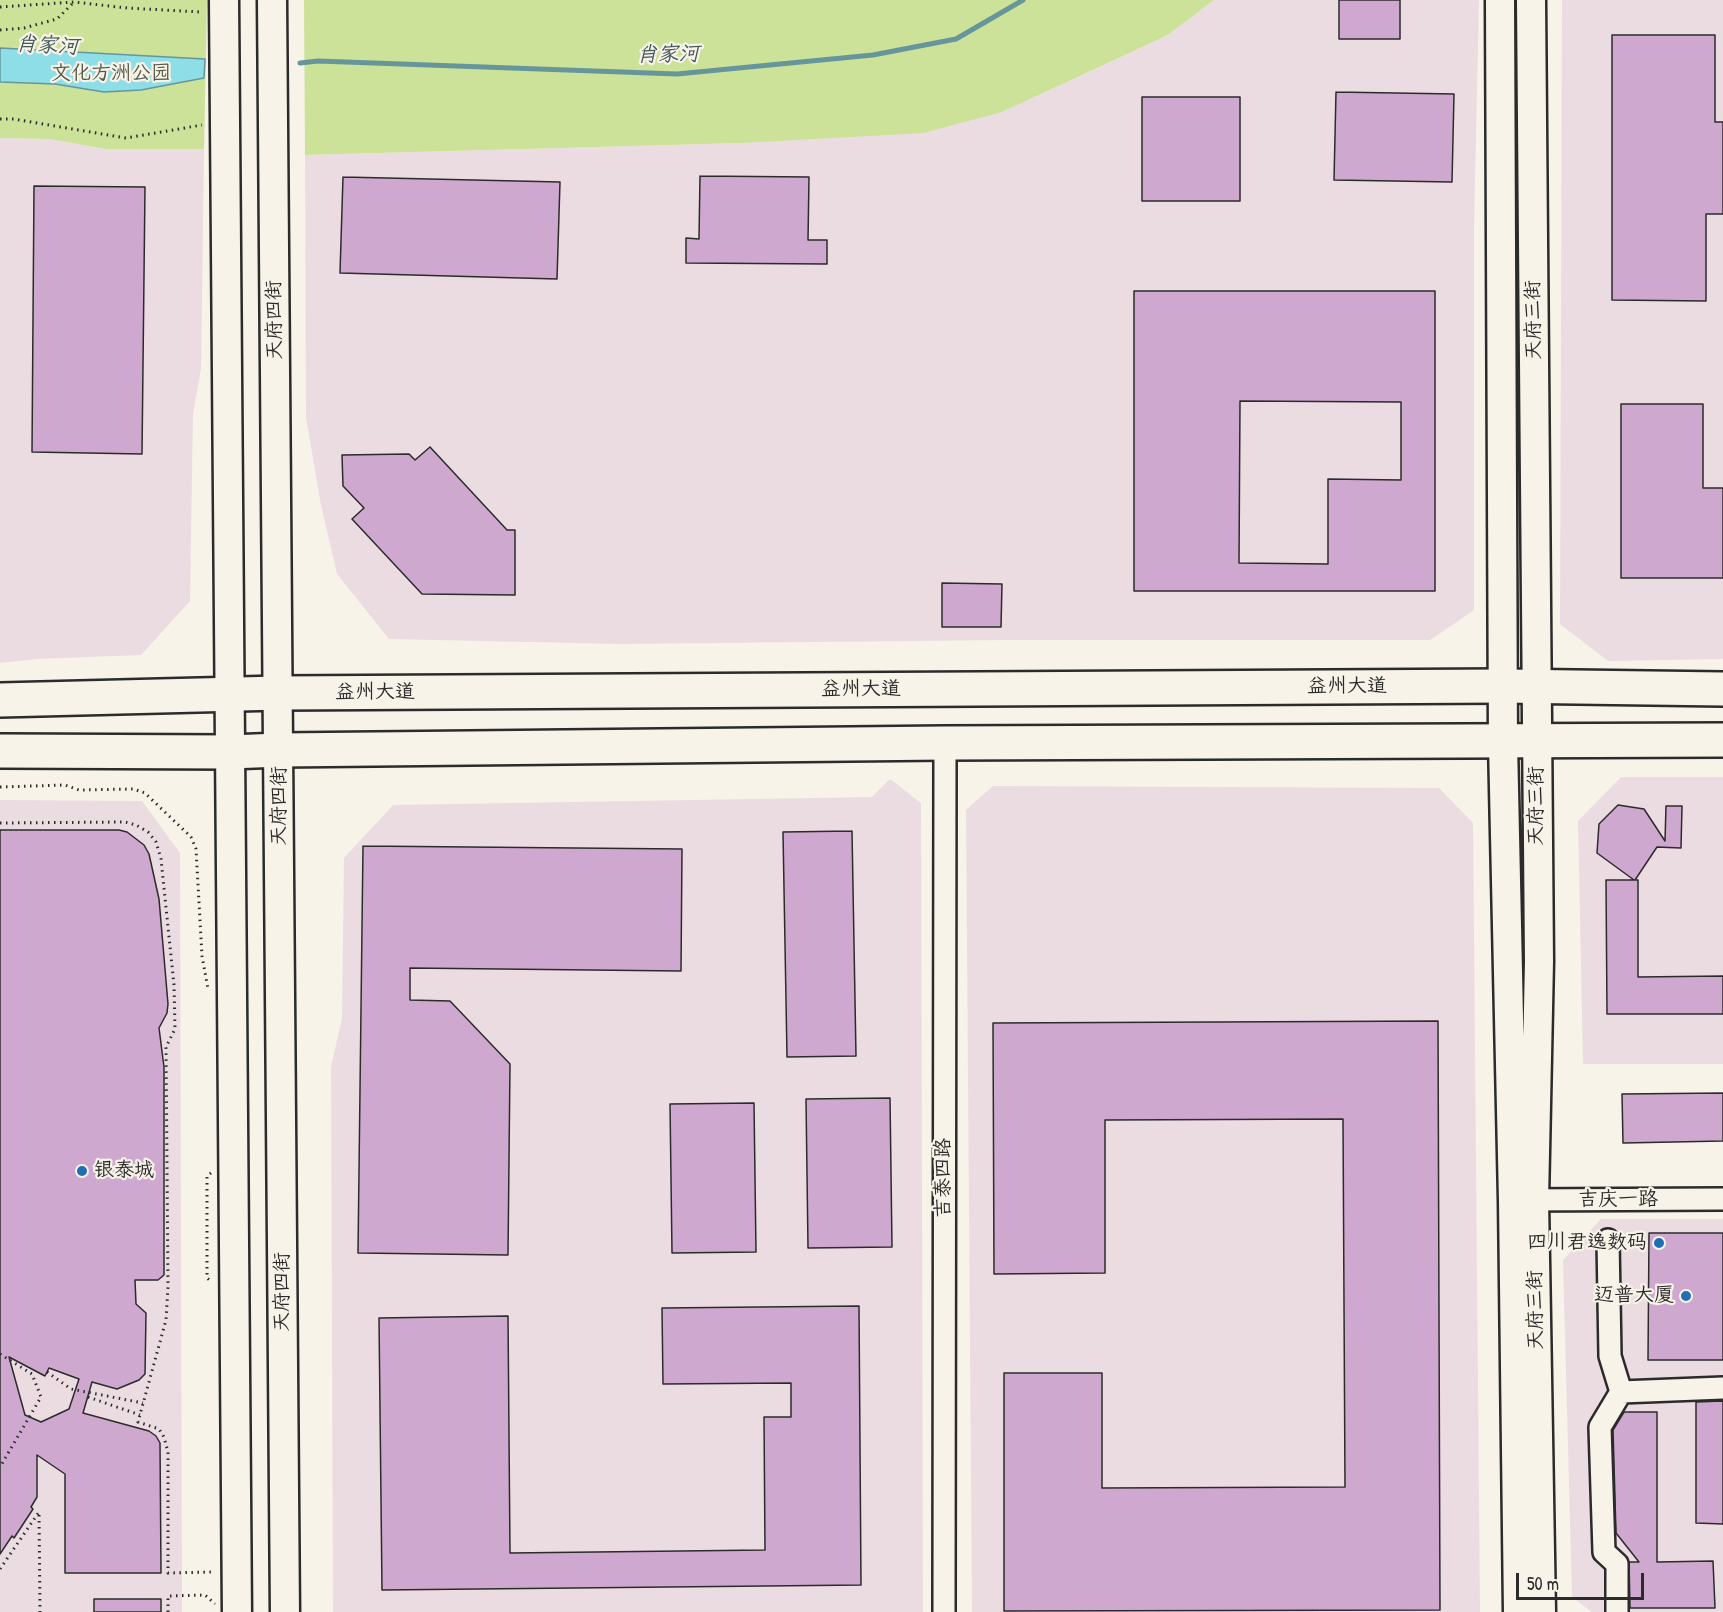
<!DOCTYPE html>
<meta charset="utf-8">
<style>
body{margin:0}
#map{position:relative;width:1723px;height:1612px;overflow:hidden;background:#f7f3e8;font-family:"Patrick Hand",sans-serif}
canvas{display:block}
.scale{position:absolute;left:1516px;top:1573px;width:128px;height:27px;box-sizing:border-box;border:3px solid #2b2b2b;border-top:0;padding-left:8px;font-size:18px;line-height:21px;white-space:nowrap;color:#2b2b2b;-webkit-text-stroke:4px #f7f3e8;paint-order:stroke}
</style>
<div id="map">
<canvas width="1723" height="1612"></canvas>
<div class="scale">50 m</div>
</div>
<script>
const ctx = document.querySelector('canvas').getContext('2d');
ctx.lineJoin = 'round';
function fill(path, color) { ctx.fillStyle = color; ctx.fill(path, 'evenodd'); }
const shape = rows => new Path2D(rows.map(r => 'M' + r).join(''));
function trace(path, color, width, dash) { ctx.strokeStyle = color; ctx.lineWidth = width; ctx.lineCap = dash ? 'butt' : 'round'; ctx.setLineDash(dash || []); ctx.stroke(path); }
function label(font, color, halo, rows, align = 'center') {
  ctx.font = font + ' "Patrick Hand","LXGW WenKai TC",sans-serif'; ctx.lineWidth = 4.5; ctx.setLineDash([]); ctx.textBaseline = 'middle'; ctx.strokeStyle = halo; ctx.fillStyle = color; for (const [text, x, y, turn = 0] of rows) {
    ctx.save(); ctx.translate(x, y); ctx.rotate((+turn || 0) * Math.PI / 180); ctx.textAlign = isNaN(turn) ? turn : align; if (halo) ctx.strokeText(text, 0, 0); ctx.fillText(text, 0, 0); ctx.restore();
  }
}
const built = shape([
 [1214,0,1479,0,1474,226,1474,610,1430,640,1008,640,621,644,389,639,337,574,321,505,306,418,305,155,741,143,1002,112,1168,35],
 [1562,0,1723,0,1723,659,1608,661,1560,624],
 [0,138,49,139,106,149,204,149,201,369,193,414,190,601,141,655,37,659,0,663],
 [1621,777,1723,777,1723,1064,1583,1064,1578,821],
 [890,779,921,803,923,1612,333,1612,331,1067,342,1018,344,858,393,805,872,797],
 [993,786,1439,788,1473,823,1480,1612,972,1612,966,810],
 [0,800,142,801,180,853,182,1612,0,1612],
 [1601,1219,1723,1219,1723,1612,1592,1612,1572,1597,1563,1260]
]);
const green = shape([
 [0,0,207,0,204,149,106,149,49,139,0,138],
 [304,0,1214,0,1168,35,1002,112,923,133,741,143,305,155]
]);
const water = shape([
 [0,48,205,59,204,78,141,90,104,92,55,84,0,82,0,48]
]);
const stream = shape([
 [300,63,318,61,677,74,873,55,956,39,1023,0]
]);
const building = shape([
 [1339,0,1400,0,1400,39,1339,39,1339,0],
 [1612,35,1715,35,1715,122,1723,122,1723,214,1706,214,1706,301,1612,300,1612,35],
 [1336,92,1454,94,1452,182,1334,180,1336,92],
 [1142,97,1240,97,1240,201,1142,201,1142,97],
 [700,176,809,177,808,240,827,240,827,264,686,263,686,238,699,239,700,176],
 [343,177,560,182,557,279,340,273,343,177],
 [34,186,145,187,142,454,32,452,34,186],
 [1134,291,1435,291,1435,591,1134,591,1134,291],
 [1240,401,1401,402,1401,480,1328,479,1328,564,1239,563,1240,401],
 [1621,404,1703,404,1703,488,1723,488,1723,578,1621,578,1621,404],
 [430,447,507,530,515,530,515,595,422,594,352,519,364,508,343,486,342,455,409,454,415,460,430,447],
 [942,583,1002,584,1001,627,942,627,942,583],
 [1618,805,1644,809,1665,841,1666,806,1682,806,1681,848,1657,847,1635,880,1638,880,1638,977,1723,976,1723,1014,1607,1014,1606,880,1634,880,1597,853,1599,824,1618,805],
 [0,830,119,830,127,832,144,845,149,854,159,899,168,1004,167,1013,159,1028,164,1067,164,1275,158,1280,135,1280,136,1304,146,1313,145,1374,139,1380,117,1389,92,1382,83,1413,149,1431,156,1436,160,1443,161,1573,65,1573,65,1474,37,1455,37,1497,31,1507,33,1509,14,1538,12,1536,0,1554,0,830],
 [9,1357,45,1376,49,1368,79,1379,69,1409,41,1422,25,1415,9,1357],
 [852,831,856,1056,787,1057,783,832,852,831],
 [363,846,682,849,681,971,410,968,410,1000,450,1001,510,1064,508,1255,358,1253,363,846],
 [1438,1021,1440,1610,1004,1611,1004,1373,1102,1373,1102,1488,1345,1487,1343,1119,1105,1120,1105,1273,994,1274,993,1023,1438,1021],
 [1723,1093,1723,1141,1623,1143,1622,1094,1723,1093],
 [890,1098,892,1247,808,1248,806,1099,890,1098],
 [754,1103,756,1252,672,1253,670,1104,754,1103],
 [1649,1233,1723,1233,1723,1360,1648,1360,1649,1233],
 [859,1306,861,1585,382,1590,379,1318,508,1316,510,1553,765,1550,764,1417,791,1417,791,1383,663,1384,662,1308,859,1306],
 [1723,1401,1723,1524,1696,1523,1696,1402,1723,1401],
 [1624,1412,1657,1412,1657,1562,1713,1561,1715,1608,1630,1608,1629,1562,1639,1562,1616,1533,1613,1430,1624,1412],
 [94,1599,161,1599,161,1612,94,1612,94,1599]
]);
const path = shape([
 [0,7,74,2,127,8,201,12],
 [0,30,24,28,57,19,74,2],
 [0,119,14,119,126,138,202,125],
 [0,787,65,785,79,790,133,789,145,793,191,837,196,849,202,956,208,989],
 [0,823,125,822,136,825,148,832,156,842,161,859,174,985,175,1029,166,1047,168,1287,166,1320,138,1422,159,1429,164,1437,168,1452,168,1573,212,1572,214,1570],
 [211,1173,207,1176,207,1278,212,1282],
 [0,1354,32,1374,41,1397,0,1467],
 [47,1372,71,1389,143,1403],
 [88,1397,140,1415],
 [0,1569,39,1512,40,1612],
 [168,1612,168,1596,205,1595,215,1604]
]);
const street = shape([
 [1520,1200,1723,1199],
 [1608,1240,1610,1356,1621,1392],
 [944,1612,945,743],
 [1617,1612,1617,1564,1604,1552,1600,1427,1621,1392,1723,1388]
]);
const secondary = shape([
 [224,0,237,1612],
 [272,0,285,1612],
 [1500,0,1503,743,1513,1201,1518,1612],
 [1531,0,1539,961,1534,1200,1541,1612]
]);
const primary = shape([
 [0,700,279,693,1503,686,1723,689],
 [0,751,230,752,280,750,945,743,1723,740]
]);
const markers = [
 [82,1171,6,"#1f6fb2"],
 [1659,1243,6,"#1f6fb2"],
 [1686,1296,6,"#1f6fb2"]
];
const parkNames = [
 ["文化方洲公园",111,74]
];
const streetNames = [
 ["天府四街",275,320,-91],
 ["天府三街",1534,320,-91],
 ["益州大道",1347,687],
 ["益州大道",861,690],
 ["益州大道",375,693],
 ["天府四街",280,806,-90],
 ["天府三街",1537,806,-90],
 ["吉泰四路",944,1178,-90],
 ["吉庆一路",1618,1200],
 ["天府四街",283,1292,-90],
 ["天府三街",1536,1310,-91]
];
const poiNames = [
 ["银泰城",94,1171,"left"],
 ["四川君逸数码",1647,1243],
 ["迈普大厦",1674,1296]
];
const waterNames = [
 ["肖家河",47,46,3],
 ["肖家河",668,55,-1]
];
fill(built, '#ebdce1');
fill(green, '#cbe298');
fill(water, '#8ddee7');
trace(water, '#66969c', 1.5);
trace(stream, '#66969c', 5);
fill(building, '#cfa8d0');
trace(building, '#2b2b2b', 1.5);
trace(street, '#2b2b2b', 26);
trace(secondary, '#2b2b2b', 33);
trace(primary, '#2b2b2b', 38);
trace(path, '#2b2b2b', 3, [1.5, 4.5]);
trace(street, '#f7f3e8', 21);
trace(secondary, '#f7f3e8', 28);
trace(primary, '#f7f3e8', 33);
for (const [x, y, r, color] of markers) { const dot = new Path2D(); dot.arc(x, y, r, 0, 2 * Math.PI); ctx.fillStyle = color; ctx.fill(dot); trace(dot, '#f7f3e8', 2); }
label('20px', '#535946', '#f7f3e8', parkNames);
label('20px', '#2b2b2b', '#f7f3e8', streetNames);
label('20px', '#2b2b2b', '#f7f3e8', poiNames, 'right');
label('italic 21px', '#44585a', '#f7f3e8', waterNames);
</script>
